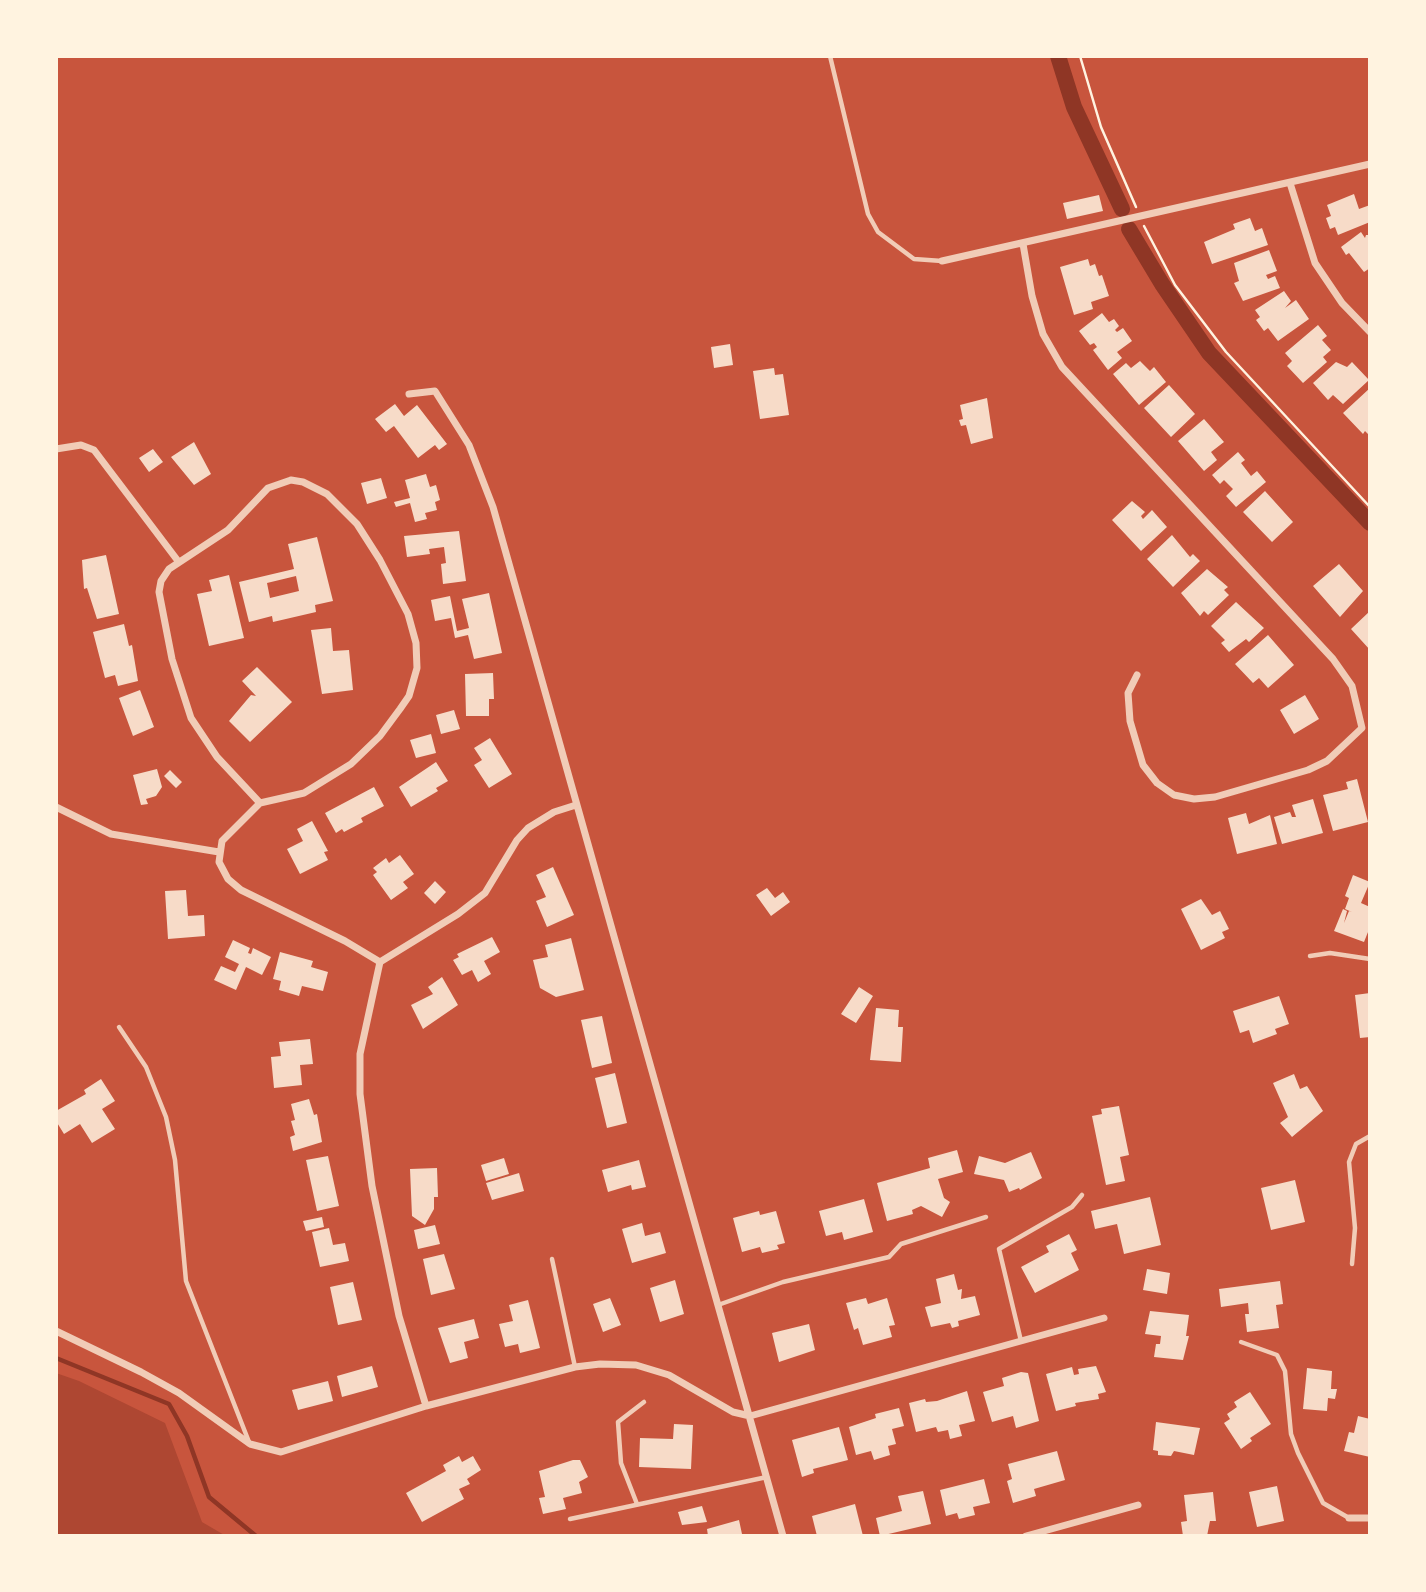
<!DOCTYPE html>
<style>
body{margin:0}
#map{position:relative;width:1426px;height:1592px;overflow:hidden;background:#c8553d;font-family:Georgia,serif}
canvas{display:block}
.frame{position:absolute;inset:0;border:58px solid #fff3e0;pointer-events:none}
</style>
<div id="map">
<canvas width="1426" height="1592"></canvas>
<div class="frame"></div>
</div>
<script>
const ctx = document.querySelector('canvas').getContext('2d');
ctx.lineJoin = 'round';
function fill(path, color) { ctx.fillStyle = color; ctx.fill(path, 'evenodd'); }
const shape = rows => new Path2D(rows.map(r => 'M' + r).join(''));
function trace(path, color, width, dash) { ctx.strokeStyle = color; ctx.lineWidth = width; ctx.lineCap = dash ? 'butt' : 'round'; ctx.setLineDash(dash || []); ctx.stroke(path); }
const green = shape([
 [56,1373,79,1381,165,1423,202,1522,226,1536,56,1536]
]);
const stream = shape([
 [56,1358,169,1404,187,1436,209,1497,256,1536]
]);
const canal = shape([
 [1058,56,1074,107,1122,209],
 [1129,229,1162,284,1209,353,1370,523]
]);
const building = shape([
 [1354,194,1359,209,1370,205,1370,222,1338,235,1335,227,1330,229,1326,218,1331,216,1327,205],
 [1099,195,1103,211,1067,219,1063,203],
 [1250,218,1255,231,1262,228,1268,245,1212,264,1204,242,1235,229,1233,224],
 [1361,232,1365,238,1366,235,1370,235,1370,268,1364,272,1349,253,1346,255,1341,247],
 [1269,250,1277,271,1266,275,1268,279,1275,276,1280,288,1243,301,1234,283,1239,281,1234,263],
 [1088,259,1090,266,1095,264,1099,276,1102,275,1109,296,1091,302,1093,309,1074,315,1060,267],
 [1284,291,1291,301,1285,308,1296,300,1309,319,1278,341,1268,328,1264,331,1256,320,1260,317,1255,310],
 [1102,313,1109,322,1114,319,1119,326,1115,330,1117,332,1123,328,1132,341,1117,352,1122,358,1108,370,1093,350,1097,347,1094,343,1090,345,1079,331],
 [1318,325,1327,336,1322,340,1331,350,1323,357,1327,362,1303,383,1287,366,1292,361,1285,353],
 [730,344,733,365,714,368,711,347],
 [1140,361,1150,371,1154,367,1166,382,1139,405,1113,374,1126,363,1131,368],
 [1336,362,1347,367,1352,362,1369,380,1343,404,1333,395,1328,400,1313,383],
 [774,368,775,375,783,374,789,415,760,419,753,371],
 [1169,385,1195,414,1171,437,1144,408],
 [1370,388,1370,436,1365,431,1363,434,1343,413],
 [987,398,993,438,971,444,966,425,961,426,959,420,963,419,960,405],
 [395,404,404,416,417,405,447,444,439,450,435,445,418,458,394,426,386,432,375,419],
 [1204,419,1224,442,1211,452,1217,460,1204,471,1178,441],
 [194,442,211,474,194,485,171,457],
 [153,449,163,462,149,472,139,458],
 [1238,452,1245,460,1241,463,1251,476,1257,471,1266,482,1236,507,1226,496,1233,489,1224,480,1220,484,1212,475],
 [426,474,430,487,436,485,440,500,435,502,437,510,425,513,427,519,415,522,410,503,396,507,394,502,410,498,405,480],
 [381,478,387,498,367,504,361,483],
 [1265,491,1293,522,1272,542,1243,512],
 [1132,501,1145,512,1141,516,1143,519,1152,510,1167,527,1141,551,1112,520],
 [459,531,466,581,443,584,441,564,446,563,444,547,429,549,430,554,407,557,404,536],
 [1172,535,1190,557,1193,554,1200,561,1173,587,1147,559],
 [317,537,333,601,315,605,316,612,273,622,272,616,249,622,239,582,294,569,288,544],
 [296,576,299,591,270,598,267,583],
 [106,555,119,614,97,619,87,588,84,589,82,560],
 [1339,564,1363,591,1340,617,1313,586],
 [1207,569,1228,587,1224,590,1229,595,1208,615,1204,611,1200,616,1181,593],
 [229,575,244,638,209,646,197,594,212,591,209,580],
 [489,593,502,653,474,659,468,635,455,638,451,618,435,621,431,600,450,596,457,631,469,628,462,599],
 [1236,602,1264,628,1249,642,1246,639,1229,652,1221,643,1225,640,1211,626],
 [1370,611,1370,650,1351,629],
 [124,624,129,646,132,645,138,681,118,686,115,675,105,678,93,632],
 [331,628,333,651,349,650,353,690,322,694,311,630],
 [1268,635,1294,665,1268,688,1259,678,1253,683,1235,664],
 [257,667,292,702,250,742,229,721,251,695,256,696,242,681],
 [493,673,494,699,489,699,489,716,466,716,465,674],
 [140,690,154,727,133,736,119,698],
 [1305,695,1319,719,1294,734,1280,710],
 [454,710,460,729,441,734,436,715],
 [431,734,436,753,416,758,410,740],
 [490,738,512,774,489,788,474,765,482,760,474,748],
 [436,762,448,781,436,788,438,791,411,807,399,787],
 [157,769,162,787,156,796,146,799,148,804,141,805,133,775],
 [170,770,182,782,176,788,164,776],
 [1357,779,1368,822,1333,831,1323,795,1348,789,1346,782],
 [374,787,384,806,361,818,363,822,344,832,342,829,336,833,325,813],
 [1313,799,1323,833,1282,844,1274,817,1290,812,1292,817,1296,817,1292,805],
 [1246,813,1249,824,1270,815,1277,844,1237,854,1228,818],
 [312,821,328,851,324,852,328,860,300,874,287,849,303,841,297,829],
 [400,855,414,874,403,882,408,888,391,900,373,875,377,872,373,868,386,858,389,863],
 [553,867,574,915,547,927,536,901,546,897,536,875],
 [1353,875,1370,882,1361,903,1370,907,1370,927,1364,942,1334,931,1343,909,1347,911,1344,923,1349,911,1352,912,1345,909,1349,898,1345,896],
 [435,881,446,892,435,904,424,893],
 [767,888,775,898,783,892,790,902,771,916,756,895],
 [186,890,188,916,204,915,205,936,168,939,165,891],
 [1201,899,1212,915,1220,911,1229,929,1222,932,1225,938,1201,950,1181,909],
 [492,937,500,952,484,961,491,974,478,982,472,970,462,975,453,960,459,957,457,954],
 [571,938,584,990,556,997,540,988,533,960,548,957,545,945],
 [233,940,250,948,248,953,251,954,253,948,271,957,262,975,246,967,236,990,214,980,221,966,235,972,239,964,225,957],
 [280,952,313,961,311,967,328,972,323,991,302,986,299,996,279,990,281,981,273,979],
 [442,977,458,1005,423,1029,411,1005,433,994,428,987],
 [859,987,873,996,856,1023,841,1014],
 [1370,993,1370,1037,1360,1038,1355,995],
 [1279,996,1289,1024,1275,1029,1277,1034,1253,1043,1249,1030,1240,1033,1233,1011],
 [876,1008,899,1010,898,1027,903,1027,901,1062,870,1060],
 [602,1016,612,1063,592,1068,581,1020],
 [310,1039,313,1064,300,1065,302,1085,274,1088,271,1057,281,1056,279,1042],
 [615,1073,627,1123,607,1128,595,1078],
 [1294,1074,1300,1089,1307,1086,1323,1111,1292,1137,1280,1123,1288,1117,1273,1083],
 [101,1079,115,1101,102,1109,115,1129,92,1143,80,1124,64,1134,56,1121,56,1111,86,1094,84,1090],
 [309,1099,314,1115,317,1114,322,1142,293,1151,290,1137,295,1135,291,1121,295,1120,291,1104],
 [1119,1106,1129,1155,1120,1157,1125,1181,1106,1185,1092,1116,1102,1114,1101,1109],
 [957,1150,963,1172,938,1179,944,1198,950,1202,942,1217,921,1206,912,1210,913,1214,887,1221,877,1183,930,1168,928,1158],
 [1031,1152,1042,1178,1020,1190,1019,1188,1009,1192,1004,1180,974,1174,979,1156,1005,1163],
 [328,1156,339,1206,317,1211,306,1160],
 [504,1158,509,1174,486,1181,481,1165],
 [639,1160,646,1187,632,1190,631,1185,608,1192,602,1170],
 [437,1168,438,1197,434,1197,434,1209,425,1225,412,1216,410,1169],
 [519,1173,524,1191,492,1200,486,1183],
 [1295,1180,1305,1222,1271,1230,1261,1188],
 [1150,1197,1161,1245,1124,1254,1117,1224,1095,1229,1091,1211],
 [864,1199,873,1232,844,1240,842,1232,826,1236,819,1211],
 [759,1211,760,1215,776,1211,785,1243,777,1245,779,1249,762,1253,760,1247,742,1252,733,1218],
 [322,1217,324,1227,306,1231,303,1221],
 [642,1223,645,1236,660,1232,666,1253,632,1263,622,1229],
 [435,1225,440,1244,418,1249,414,1230],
 [329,1228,333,1245,345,1243,349,1261,320,1267,312,1232],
 [1069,1234,1077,1250,1071,1253,1079,1270,1035,1293,1021,1267,1049,1252,1046,1246],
 [444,1254,455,1289,431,1295,423,1259],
 [1147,1269,1170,1273,1167,1294,1143,1290],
 [954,1274,958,1290,962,1289,961,1299,975,1296,980,1315,958,1321,959,1326,952,1328,950,1323,931,1327,925,1307,941,1303,936,1279],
 [675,1280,684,1314,660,1322,650,1288],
 [1280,1281,1283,1304,1276,1305,1279,1328,1247,1332,1245,1314,1249,1314,1248,1303,1221,1307,1219,1289],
 [353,1282,362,1320,338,1325,330,1287],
 [610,1298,621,1325,603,1332,593,1304],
 [866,1298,868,1304,887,1298,895,1325,889,1326,892,1337,863,1345,858,1328,854,1330,846,1303],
 [528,1300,540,1348,520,1353,518,1344,505,1347,499,1324,513,1321,509,1305],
 [1150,1311,1189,1315,1186,1336,1189,1336,1183,1360,1154,1357,1156,1344,1160,1344,1161,1336,1145,1334],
 [474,1319,479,1338,464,1342,468,1358,450,1363,438,1328],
 [809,1324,815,1350,779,1362,772,1333],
 [372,1366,378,1387,342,1397,337,1376],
 [1096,1366,1106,1392,1098,1394,1099,1399,1075,1403,1076,1406,1056,1411,1046,1374,1072,1367,1074,1375,1079,1374,1078,1369],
 [1307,1368,1332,1371,1331,1389,1337,1389,1335,1399,1328,1398,1327,1411,1303,1409],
 [1021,1372,1028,1373,1039,1421,1016,1428,1013,1416,992,1422,983,1392,1004,1386,1002,1378],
 [328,1381,333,1401,298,1410,292,1390],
 [967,1391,975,1421,959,1425,962,1436,950,1439,948,1430,938,1432,936,1427,916,1432,909,1403,925,1399,926,1402,937,1401],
 [1250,1392,1271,1424,1250,1438,1252,1441,1241,1449,1224,1423,1230,1419,1227,1414,1237,1407,1234,1402],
 [899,1408,904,1426,892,1429,896,1444,888,1446,890,1455,874,1460,871,1451,856,1455,849,1427,876,1418,875,1414],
 [1358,1416,1370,1419,1370,1457,1344,1451,1349,1432,1354,1433],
 [1156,1422,1200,1428,1194,1455,1174,1451,1171,1456,1158,1455,1158,1451,1153,1450],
 [674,1424,693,1425,691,1469,639,1467,640,1438,673,1439],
 [839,1427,848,1460,813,1469,814,1473,802,1477,792,1440],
 [1057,1451,1065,1480,1034,1489,1036,1496,1013,1503,1007,1481,1012,1479,1008,1464],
 [459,1456,462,1462,473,1456,481,1470,467,1479,470,1484,459,1489,464,1499,422,1522,406,1493,446,1471,443,1465],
 [573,1460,580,1460,588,1477,579,1482,582,1493,563,1498,566,1509,543,1514,539,1498,545,1497,539,1471],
 [984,1479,990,1503,973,1507,975,1515,959,1519,957,1513,946,1516,940,1490],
 [1277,1486,1284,1521,1257,1527,1249,1492],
 [923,1491,931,1524,880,1536,876,1518,902,1511,898,1496],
 [1213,1492,1216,1521,1210,1521,1207,1536,1183,1536,1181,1522,1187,1521,1184,1495],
 [855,1504,863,1536,817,1536,812,1516],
 [702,1506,707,1522,682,1525,678,1512],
 [739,1520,742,1534,708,1536,707,1529]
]);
const path = shape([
 [1080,56,1101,127,1136,207],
 [1144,226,1175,285,1226,352,1370,507]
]);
const service = shape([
 [830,56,868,214,878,232,914,259,942,261],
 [1310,956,1330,953,1370,959],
 [119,1027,146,1067,166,1117,175,1160,186,1281,249,1442],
 [552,1259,575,1367],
 [1352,1264,1355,1228,1349,1162,1356,1144,1370,1136],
 [718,1305,783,1282,889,1257,901,1244,986,1217],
 [1021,1341,999,1249,1072,1207,1082,1195],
 [1241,1342,1277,1355,1285,1371,1291,1434,1298,1453,1323,1503,1349,1518],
 [637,1504,621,1463,618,1422,644,1402],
 [570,1519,767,1477]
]);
const minor = shape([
 [1290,183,1315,263,1342,303,1370,332],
 [1023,244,1032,296,1043,334,1062,367,1333,659,1352,686,1362,728,1327,761,1308,770,1215,797,1194,799,1174,795,1157,783,1143,765,1130,721,1128,693,1137,675],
 [942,261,1370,164],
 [409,394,435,391,469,445,493,507,783,1536],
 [56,449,81,445,94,450,178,561],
 [291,480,303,482,327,494,357,524,380,560,408,614,416,643,417,668,409,696,400,709,380,736,351,764,304,793,260,803,217,757,191,718,172,659,159,592,161,581,169,569,228,530,268,488,291,480],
 [260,803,222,841,219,862,228,879,241,890,345,941,380,962],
 [56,807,111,834,219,852],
 [380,962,360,1054,360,1094,372,1186,399,1316,426,1406],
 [380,962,458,914,485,893,517,840,528,828,554,812,576,805],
 [56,1331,141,1372,179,1393,250,1444,281,1452,426,1406,575,1367,600,1364,636,1365,669,1375,733,1412,750,1416,1104,1318],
 [1349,1518,1370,1518],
 [1026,1536,1138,1505]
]);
fill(green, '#ae4732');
trace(stream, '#8f3625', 4.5);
trace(canal, '#8f3625', 16);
fill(building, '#f7dbc8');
trace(path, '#fff3e0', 2.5);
trace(service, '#f1ccb7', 4.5);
trace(minor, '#f1ccb7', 7);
</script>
